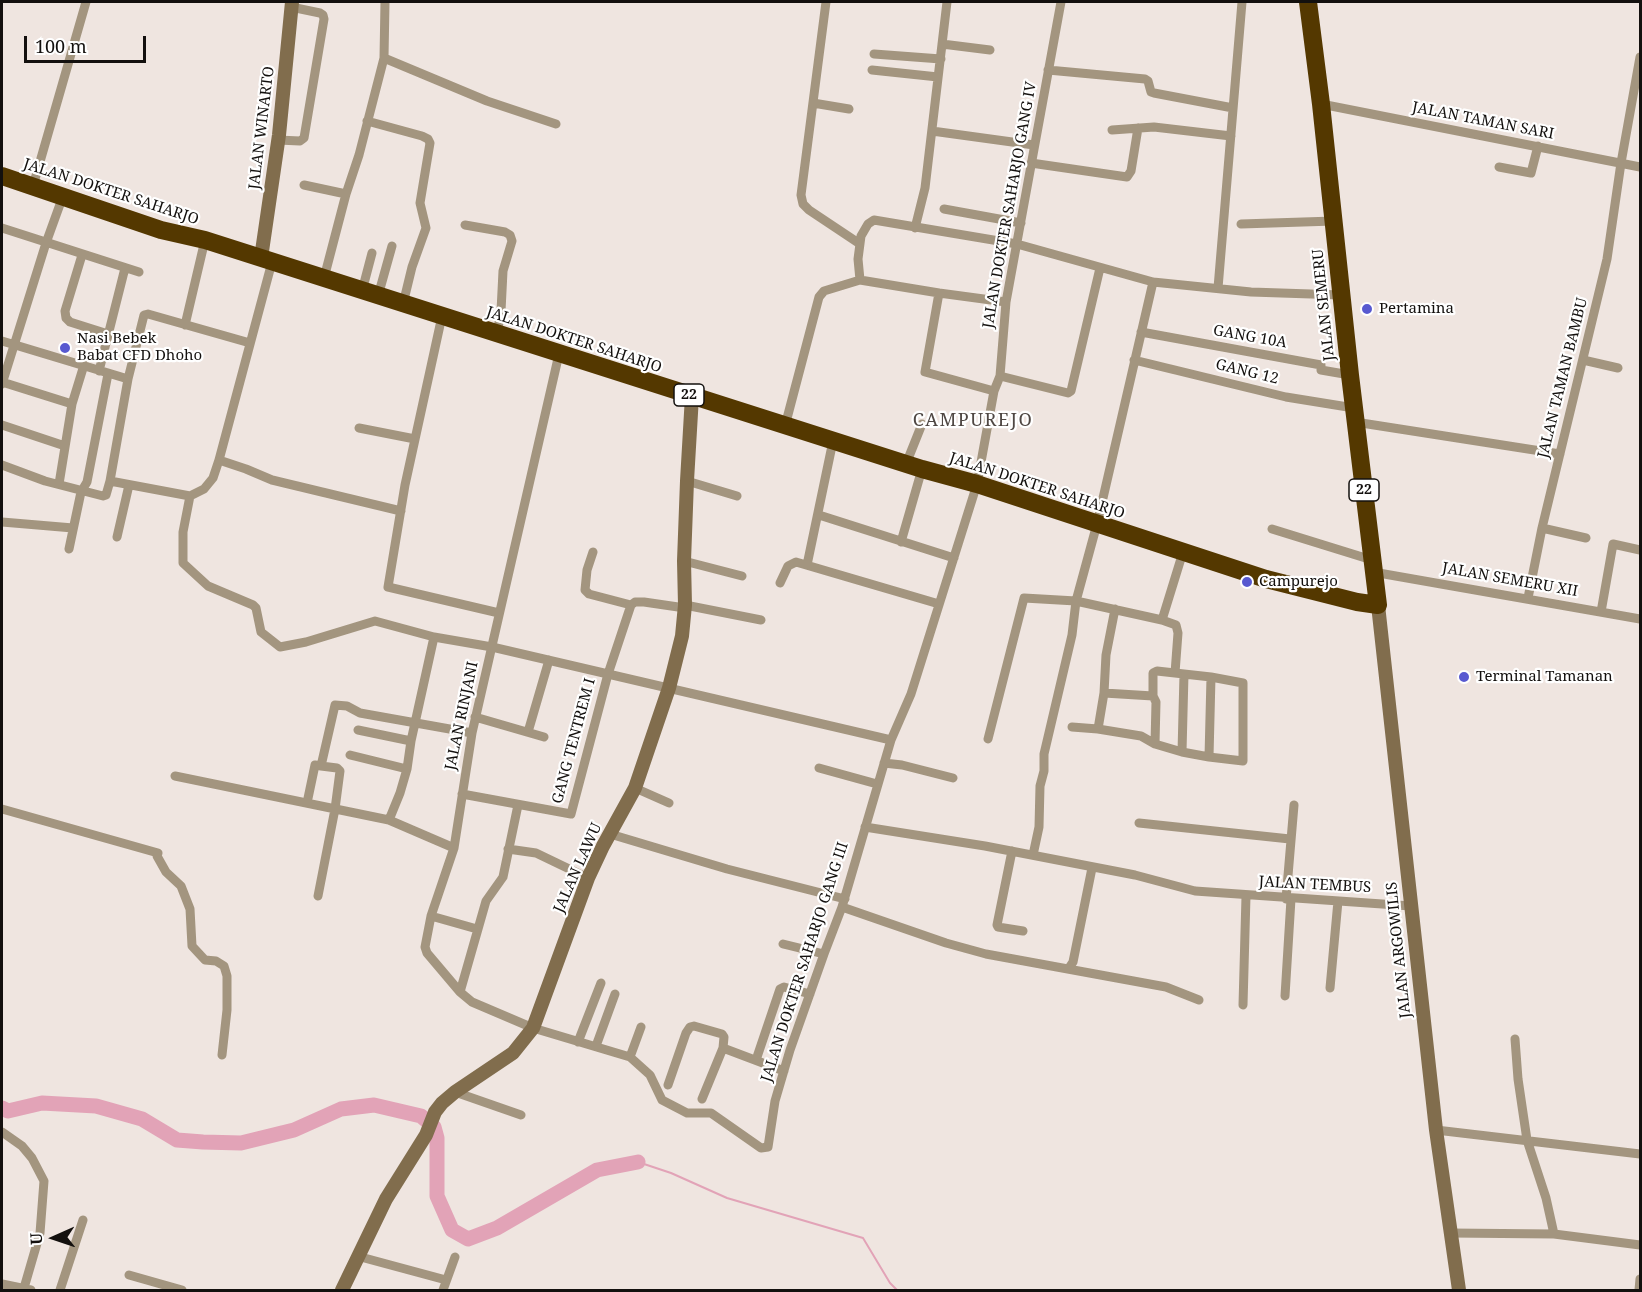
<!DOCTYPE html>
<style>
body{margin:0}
#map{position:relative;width:1642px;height:1292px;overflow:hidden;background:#efe5e0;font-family:"Noto Serif",serif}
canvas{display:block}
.frame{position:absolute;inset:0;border:3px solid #13100e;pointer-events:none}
.north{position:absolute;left:24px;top:1208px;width:60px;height:60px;-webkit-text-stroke:4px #fff;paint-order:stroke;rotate:267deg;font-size:16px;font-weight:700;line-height:24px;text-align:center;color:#13100e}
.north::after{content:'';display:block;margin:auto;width:21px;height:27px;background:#13100e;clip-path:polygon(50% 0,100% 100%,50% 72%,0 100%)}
.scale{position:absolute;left:24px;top:36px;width:122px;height:27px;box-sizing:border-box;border:3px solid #13100e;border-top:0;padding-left:8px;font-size:18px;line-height:21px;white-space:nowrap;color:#13100e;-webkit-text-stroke:4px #fff;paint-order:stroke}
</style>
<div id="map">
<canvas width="1642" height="1292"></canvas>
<div class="frame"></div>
<div class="north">U</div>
<div class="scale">100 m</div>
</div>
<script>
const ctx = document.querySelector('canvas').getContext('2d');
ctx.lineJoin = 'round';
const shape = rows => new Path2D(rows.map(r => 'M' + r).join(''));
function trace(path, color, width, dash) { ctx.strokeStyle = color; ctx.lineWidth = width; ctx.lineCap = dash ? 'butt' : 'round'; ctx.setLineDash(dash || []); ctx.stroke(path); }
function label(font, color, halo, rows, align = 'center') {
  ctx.font = font + ' "Noto Serif",serif'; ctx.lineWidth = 4.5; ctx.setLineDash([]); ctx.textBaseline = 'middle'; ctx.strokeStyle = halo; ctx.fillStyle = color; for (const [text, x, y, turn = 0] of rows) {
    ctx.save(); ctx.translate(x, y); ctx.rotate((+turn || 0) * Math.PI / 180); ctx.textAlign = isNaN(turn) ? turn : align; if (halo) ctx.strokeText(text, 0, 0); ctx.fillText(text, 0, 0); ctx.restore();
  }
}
const stream = shape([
 [638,1162,671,1173,727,1198,863,1238,890,1283,897,1290]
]);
const river = shape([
 [2,1108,8,1111,42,1103,96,1106,142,1119,177,1140,203,1142,241,1143,294,1130,341,1109,374,1105,421,1116,434,1127,437,1138,437,1196,452,1230,468,1239,497,1228,597,1170,638,1162]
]);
const street = shape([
 [826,2,801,195,803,204,809,210,860,244],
 [942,44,990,50],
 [874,54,941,59],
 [384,58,487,101,556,124],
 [872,70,938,77],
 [1048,70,1145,79,1148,81,1151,92,1154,93,1233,108],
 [813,103,849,109],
 [1321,104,1640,167],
 [367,121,422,136,428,139,430,143,420,203,426,228,412,267,403,304],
 [1112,130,1154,127,1231,136],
 [932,131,1034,145],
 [278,140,300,141,304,138,324,19,323,15,320,13,291,7],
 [1031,163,1127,177,1131,171,1138,128],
 [1499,167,1531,173,1538,146],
 [304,185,346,194],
 [33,186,86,2],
 [944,209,1021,223],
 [1241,224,1334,221],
 [465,225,505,232,510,235,512,241,503,271,501,311,497,334],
 [2,228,139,272],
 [915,228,925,188,947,2],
 [82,255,65,311,66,318,70,322,108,334],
 [272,262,219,460,213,478,204,489,190,496,183,532,183,563,208,586,253,605,256,608,261,632,280,647,306,642,375,621,434,637],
 [324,278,346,194,359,155,384,58,385,2],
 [860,280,858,259,861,236,868,224,874,220,1017,244,1153,282,1251,292,1341,295],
 [1218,288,1242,2],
 [362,291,372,253],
 [939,293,925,372,994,391],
 [378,296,392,246],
 [442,316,405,485,388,587,499,613],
 [185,325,205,240],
 [1141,332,1321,365,1321,370,1350,375],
 [2,341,128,379],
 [559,354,472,733,454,848,431,916,425,947,427,953,460,992,472,1002,533,1028,630,1057,641,1027],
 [1134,360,1286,397,1354,408],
 [1583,360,1618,368],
 [99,371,125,268],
 [1000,376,1068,393,1071,391,1100,268],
 [2,382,72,404],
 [2,384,46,243,63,196],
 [1355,422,1560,454],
 [2,425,65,446],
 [785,426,819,297,824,291,860,280,939,293,1006,302],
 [359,428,415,439],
 [219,460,246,469,272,480,401,511],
 [906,464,922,424],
 [2,465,45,481,103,496,106,495,110,481],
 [687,481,737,496],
 [59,484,72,404,84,365],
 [190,496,110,481,128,379,144,315,148,314,250,343],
 [819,515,954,558],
 [2,522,73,528],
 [1542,528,1586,538],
 [1272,529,1372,560],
 [117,537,129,485],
 [901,542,922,469],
 [69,549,81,492,87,482,108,374],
 [593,552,587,570,585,590,589,594,631,605,608,674,891,740],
 [684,561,742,576],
 [807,565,833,441],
 [1373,572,1640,619],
 [780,583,788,566,796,562,939,604],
 [1528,598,1542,528,1607,259,1621,163,1640,57],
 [631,605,635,602,644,602,685,608],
 [685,605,761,620],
 [1115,609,1106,655,1104,693,1098,729,1141,736,1155,744,1182,752,1184,674],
 [1601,612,1613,544,1640,550],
 [1162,620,1176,625,1178,633,1175,673],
 [1104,693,1153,696,1156,702,1155,744],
 [1153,696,1153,673,1157,671,1211,677,1243,683,1243,761,1209,757],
 [475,717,544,737],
 [1072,727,1098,729],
 [358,730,411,741],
 [528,732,549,660],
 [988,739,1024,598,1076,601,1162,620,1183,552],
 [1182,752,1209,757,1211,677],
 [350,755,407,769],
 [884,763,902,765,953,778],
 [819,768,877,784],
 [175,776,389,820,454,848],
 [635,788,669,803],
 [307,803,315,765,321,766],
 [2,809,158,853,157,856,166,872,181,886,190,909,192,946,205,960,216,961,224,966,227,976,227,1010,222,1055],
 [389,820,400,793,407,769,411,741,434,637,492,647,608,674,571,814,462,794],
 [1139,823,1290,839],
 [865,827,985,846,1135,875,1195,891,1411,906],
 [610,834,727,869,845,899],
 [508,849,536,853,588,878],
 [1012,851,997,925,998,927,1023,931],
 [1033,855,1039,827,1040,786,1044,771,1044,754,1072,635,1076,601,1097,524,1153,282],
 [318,896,335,809,340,771,337,768,321,766,335,705,347,706,360,713,472,733],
 [1286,899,1294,805],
 [842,907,946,943,986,954,1166,987,1199,1000],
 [431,916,477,929],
 [783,944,824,954],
 [1069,968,1073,962,1092,868],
 [1330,988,1338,901],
 [460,992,486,901,503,877,518,805],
 [1285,996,1291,899],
 [1243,1005,1246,896],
 [1515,1039,1518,1079,1527,1140,1546,1198,1554,1234],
 [578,1042,601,983],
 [596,1046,615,994],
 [723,1048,784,1071],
 [630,1057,650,1075,662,1100,687,1113,711,1113,761,1148,768,1147,775,1101,790,1050,824,954,842,907,891,740,911,694,977,484,994,391,1000,376,1006,302,1061,2],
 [756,1060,780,989,784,987,810,994],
 [668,1085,686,1033,690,1027,694,1026,722,1034,724,1037,723,1048,702,1099],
 [455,1092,521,1115],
 [1436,1130,1640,1154],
 [2,1132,22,1146,32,1158,44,1181,40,1233,24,1288],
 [1450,1233,1554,1234,1640,1245],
 [357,1256,446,1280],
 [129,1275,182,1290],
 [2,1284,31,1290],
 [60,1290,83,1220],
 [443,1290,455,1257],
 [1639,1290,1640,1279]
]);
const secondary = shape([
 [261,258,279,135,292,2],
 [1378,605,1436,1130,1459,1290],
 [342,1290,386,1199,426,1135,435,1112,442,1103,455,1092,513,1053,533,1028,588,878,603,846,635,788,669,688,682,636,685,605,684,561,687,481,692,396]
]);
const highway = shape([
 [2,176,161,230,205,240,922,469,977,484,1266,579,1357,602,1378,605,1350,375,1321,104,1308,2]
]);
const markers = [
 [1367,309,6,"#5859d0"],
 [65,348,6,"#5859d0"],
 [1247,582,6,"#5859d0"],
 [1464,677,6,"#5859d0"]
];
const shields = [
 [689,395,30],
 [1364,490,30]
];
const shieldNames = [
 ["22",689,395],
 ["22",1364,490]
];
const streetNames = [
 ["JALAN TAMAN SARI",1483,121,11],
 ["JALAN WINARTO",262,128,-83],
 ["JALAN DOKTER SAHARJO",111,192,18],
 ["JALAN DOKTER SAHARJO GANG IV",1010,205,-80],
 ["JALAN SEMERU",1324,305,-96],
 ["GANG 10A",1250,337,10],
 ["JALAN DOKTER SAHARJO",574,340,18],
 ["GANG 12",1247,372,14],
 ["JALAN TAMAN BAMBU",1563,378,-76],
 ["JALAN DOKTER SAHARJO",1037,486,18],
 ["JALAN SEMERU XII",1510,580,10],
 ["JALAN RINJANI",462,716,-78],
 ["GANG TENTREM I",574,741,-75],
 ["JALAN LAWU",578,868,-66],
 ["JALAN TEMBUS",1315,885,3],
 ["JALAN ARGOWILIS",1399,950,-96],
 ["JALAN DOKTER SAHARJO GANG III",805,962,-72]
];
const poiNames = [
 ["Pertamina",1379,309],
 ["Nasi Bebek",77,339],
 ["Babat CFD Dhoho",77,356],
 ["Campurejo",1259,582],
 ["Terminal Tamanan",1476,677]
];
const quarterNames = [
 ["CAMPUREJO",973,421]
];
trace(stream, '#e2a3b7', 2);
trace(river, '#e2a3b7', 15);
trace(street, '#a3957f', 9);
trace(secondary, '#816d4d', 14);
trace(highway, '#543800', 18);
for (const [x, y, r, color] of markers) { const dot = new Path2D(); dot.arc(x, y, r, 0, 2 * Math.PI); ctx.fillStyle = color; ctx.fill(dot); trace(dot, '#fff', 2); }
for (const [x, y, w] of shields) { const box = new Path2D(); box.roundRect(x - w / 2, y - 11, w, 22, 4.5); ctx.fillStyle = '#fff'; ctx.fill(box); trace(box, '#13100e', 1.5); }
label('bold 14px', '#13100e', null, shieldNames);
label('15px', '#13100e', '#fff', streetNames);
label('15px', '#13100e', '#fff', poiNames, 'left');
ctx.letterSpacing = '1.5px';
label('18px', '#4f4743', '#fff', quarterNames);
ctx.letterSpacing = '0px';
</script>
